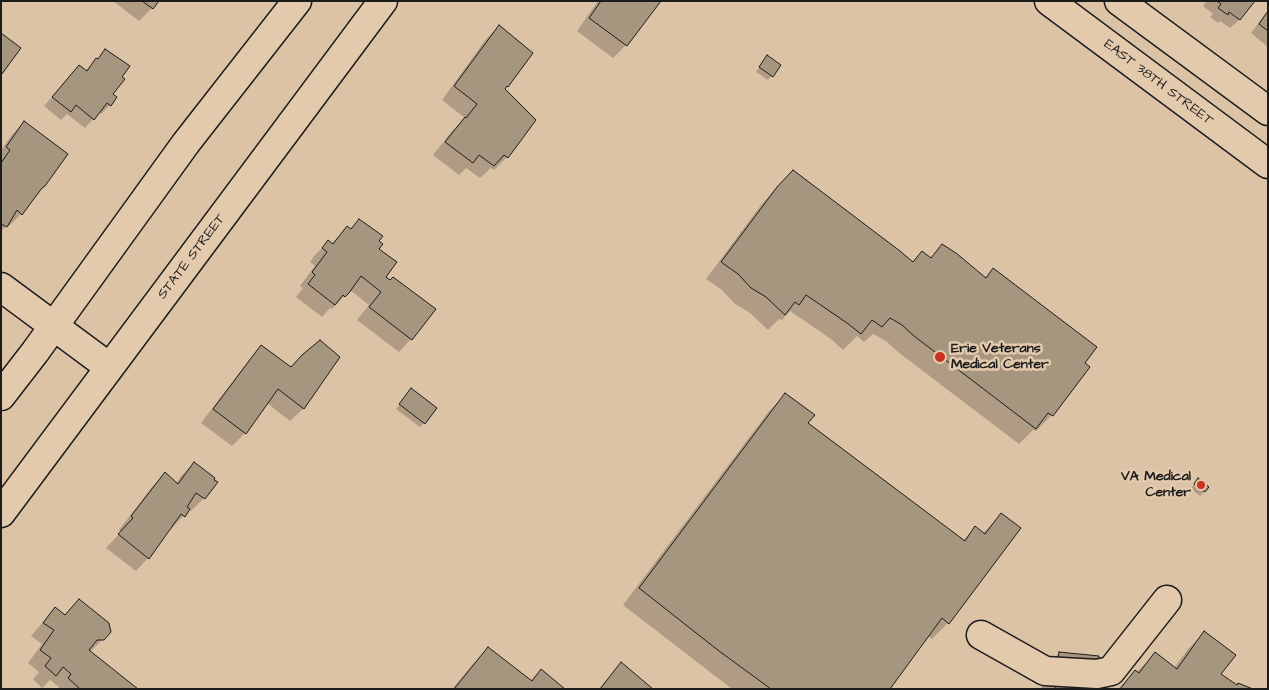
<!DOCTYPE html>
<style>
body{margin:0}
#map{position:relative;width:1269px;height:690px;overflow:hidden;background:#dcc3a6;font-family:"Architects Daughter",sans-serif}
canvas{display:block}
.frame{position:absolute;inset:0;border:2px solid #1c1c1c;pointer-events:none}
</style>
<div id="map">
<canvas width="1269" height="690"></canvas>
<div class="frame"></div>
</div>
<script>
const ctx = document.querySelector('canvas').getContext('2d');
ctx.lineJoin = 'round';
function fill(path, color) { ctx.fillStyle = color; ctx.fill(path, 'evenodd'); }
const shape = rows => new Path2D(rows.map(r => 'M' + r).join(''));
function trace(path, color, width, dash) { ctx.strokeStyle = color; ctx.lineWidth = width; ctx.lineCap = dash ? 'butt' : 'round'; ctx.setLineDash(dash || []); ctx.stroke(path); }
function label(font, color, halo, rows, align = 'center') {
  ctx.font = font + ' "Architects Daughter",sans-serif'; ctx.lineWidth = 5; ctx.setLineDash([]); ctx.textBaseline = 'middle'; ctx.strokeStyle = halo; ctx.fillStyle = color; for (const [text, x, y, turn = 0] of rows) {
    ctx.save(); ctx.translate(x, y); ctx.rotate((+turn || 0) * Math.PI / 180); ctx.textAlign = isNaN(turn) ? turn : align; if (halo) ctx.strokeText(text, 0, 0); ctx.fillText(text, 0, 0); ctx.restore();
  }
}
const shadow = shape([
 [113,1,157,1,152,8,139,21],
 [598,1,659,1,626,45,613,58,577,31],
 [1207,1,1253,1,1239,20,1230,28,1220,21,1218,23,1210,17,1213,14,1203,6],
 [1268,10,1268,47,1251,33],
 [499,27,507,157,494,170,491,168,480,178,466,168,459,175,433,155,452,131,465,118,442,100,486,39],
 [106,51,110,105,101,114,99,112,85,128,67,114,61,120,44,106,79,66,85,71],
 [763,61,772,76,768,80,756,72],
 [24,122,21,214,8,227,7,225,1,231,1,150,12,135],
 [776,188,912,262,922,252,930,258,943,246,985,278,993,270,1084,363,1052,415,1036,431,1033,430,1019,444,898,352,886,341,873,334,864,342,857,336,843,350,831,339,790,311,782,320,779,319,768,330,750,313,735,304,722,290,706,279,761,205],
 [359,220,377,242,377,249,384,277,411,339,399,352,357,320,369,305,350,290,332,309,330,308,322,317,296,297,303,288,300,286,315,266,310,262,315,255,328,242,331,244,347,228,350,230],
 [262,347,290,368,338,358,303,409,290,421,267,403,245,433,232,446,201,423,249,360],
 [411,389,424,423,420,427,396,409],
 [785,395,807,424,962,541,975,528,982,534,1001,515,948,623,932,639,927,636,888,689,732,689,623,605,769,411],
 [194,463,216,482,204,498,191,511,189,510,171,529,170,528,148,558,136,571,106,548,121,532,119,530,152,487,165,474,176,484,181,476],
 [1194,484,1208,487,1200,496,1191,489],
 [79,600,103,639,90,652,136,689,58,689,59,687,50,680,42,688,33,679,39,672,28,663,42,644,31,636,43,622,56,609,64,616],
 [1204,633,1220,674,1237,686,1250,689,1118,689,1135,672,1136,673,1155,654,1174,668,1188,649],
 [488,648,530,681,541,670,563,689,452,689,472,665],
 [1059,653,1094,689,1041,689,1043,669],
 [621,664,651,689,599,689]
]);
const building = shape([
 [142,1,159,1,153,9,142,1],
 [601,1,661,1,627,46,589,18,601,1],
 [1217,1,1255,1,1240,20,1229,12,1228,15,1218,8,1221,4,1217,1],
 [1268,11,1268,31,1259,24,1268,11],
 [499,25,533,53,508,87,507,86,505,89,536,120,508,158,504,155,494,166,479,155,473,163,445,142,465,117,466,118,477,104,454,86,499,25],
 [1,33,21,48,2,74,1,73,1,33],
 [105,49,130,66,122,77,125,79,113,94,117,97,111,106,107,103,94,120,76,105,71,112,52,97,79,65,87,71,96,58,98,59,105,49],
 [767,55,781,65,773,77,759,67,767,55],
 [24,121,68,154,45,186,42,188,22,215,17,210,7,227,1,224,1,163,10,150,6,147,24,121],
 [793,170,900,251,913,262,922,251,931,258,942,244,956,253,986,278,993,268,1097,347,1085,363,1090,367,1053,416,1048,413,1036,429,914,336,902,325,890,318,882,327,872,320,861,334,847,323,806,295,799,305,795,302,785,315,766,297,751,288,738,274,721,262,777,187,793,170],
 [359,219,383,236,379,241,383,244,379,249,397,262,386,277,390,280,393,277,436,309,412,340,369,307,381,292,361,276,349,293,345,297,343,295,335,305,308,284,315,275,312,272,327,252,322,248,328,240,333,244,347,226,351,229,359,219],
 [320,340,340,357,304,409,278,389,246,434,213,409,261,345,291,367,302,355,320,340],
 [411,388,437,408,425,424,399,404,411,388],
 [785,393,815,415,808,423,965,541,975,526,985,534,1001,513,1021,528,949,624,942,618,890,689,771,689,719,651,639,588,785,393],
 [194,462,215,478,214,480,218,482,205,499,196,493,187,507,190,509,185,517,181,514,149,559,118,534,133,518,131,516,165,472,178,484,194,462],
 [1198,478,1209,487,1205,492,1194,484,1198,478],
 [79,599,109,623,111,632,104,640,97,640,89,650,138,689,80,689,68,678,71,674,63,667,56,676,45,666,51,658,40,650,54,630,43,623,55,607,65,615,79,599],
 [1204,631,1236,655,1221,674,1237,685,1238,683,1253,689,1120,689,1135,670,1139,673,1155,652,1177,669,1204,631],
 [488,647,532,681,541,669,565,689,454,689,488,647],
 [1059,652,1099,656,1096,689,1055,689,1059,652],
 [621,662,653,689,600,689,621,662]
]);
const minor = shape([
 [1,287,109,367],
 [1,396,35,352,186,143,297,1],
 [1,513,383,1],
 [981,635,1045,671,1097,674,1111,671,1167,600]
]);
const major = shape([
 [1049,1,1268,164],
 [1119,1,1268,111]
]);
const markers = [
 [940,357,6,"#c8321e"],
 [1201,485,5,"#c8321e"]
];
const streetNames = [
 ["EAST 38TH STREET",1158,83,37],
 ["STATE STREET",192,257,-53]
];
const poiNames = [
 ["Erie Veterans",951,349],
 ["Medical Center",951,365],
 ["VA Medical",1191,477,"right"],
 ["Center",1191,493,"right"]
];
fill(shadow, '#0003');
fill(building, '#a6957f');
trace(building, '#1c1c1c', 1);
trace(minor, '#1c1c1c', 31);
trace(major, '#1c1c1c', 31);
trace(minor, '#e4caac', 28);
trace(major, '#e4caac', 28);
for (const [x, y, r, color] of markers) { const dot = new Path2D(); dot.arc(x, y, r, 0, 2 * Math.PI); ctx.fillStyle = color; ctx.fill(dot); trace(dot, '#e4caac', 2); }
label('14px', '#1c1c1c', '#e4caac', streetNames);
label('bold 14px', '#1c1c1c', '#e4caac', poiNames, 'left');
</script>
